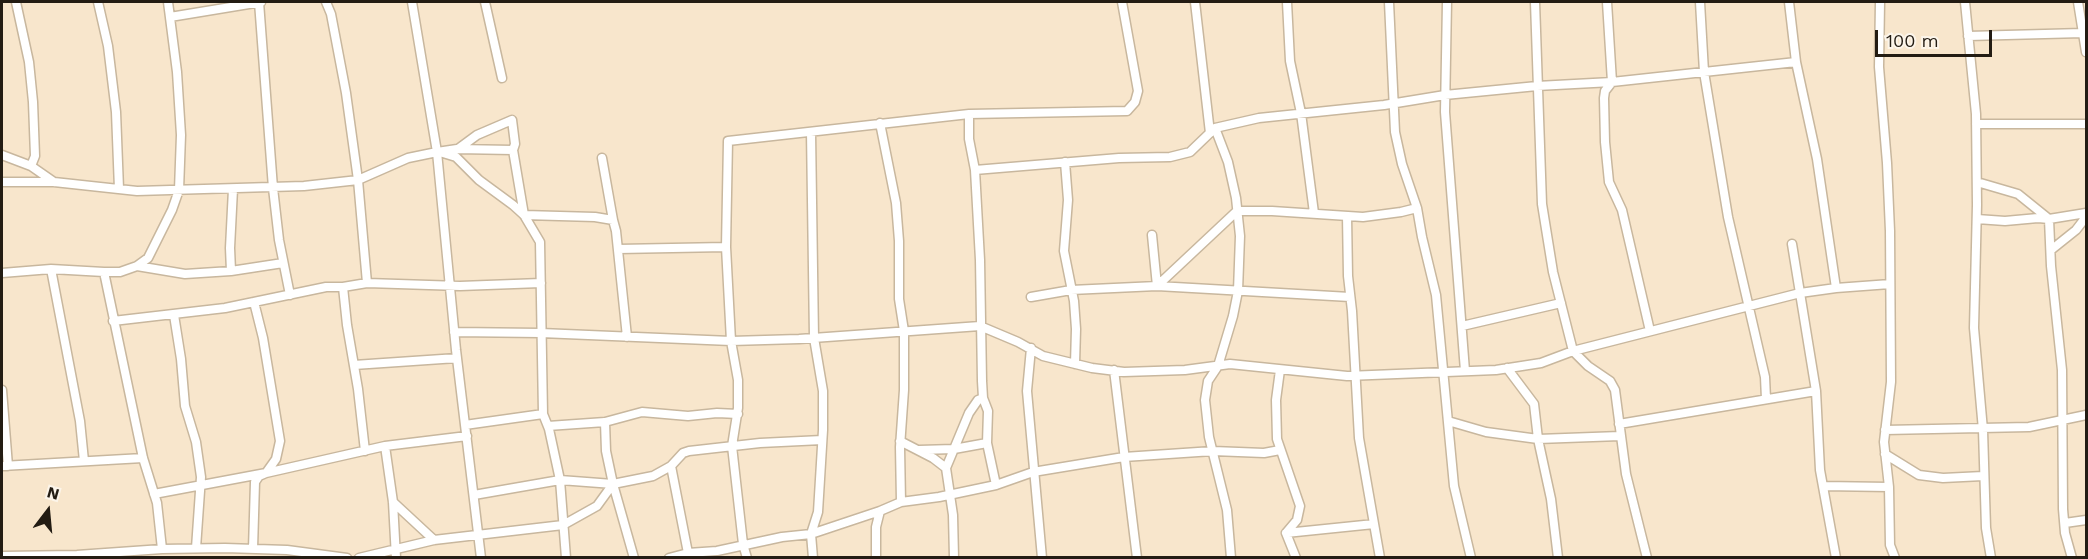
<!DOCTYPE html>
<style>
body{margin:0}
#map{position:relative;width:2088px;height:559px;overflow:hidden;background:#f8e6cc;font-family:"Work Sans",sans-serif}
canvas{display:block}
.frame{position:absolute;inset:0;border:3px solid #231c13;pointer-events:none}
.north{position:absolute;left:18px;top:481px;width:60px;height:60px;-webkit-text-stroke:4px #fcf5ea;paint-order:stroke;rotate:16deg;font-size:16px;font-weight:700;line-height:24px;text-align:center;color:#231c13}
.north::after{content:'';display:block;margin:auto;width:21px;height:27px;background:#231c13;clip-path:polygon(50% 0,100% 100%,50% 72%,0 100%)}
.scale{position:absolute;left:1875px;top:30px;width:117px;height:27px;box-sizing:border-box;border:3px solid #231c13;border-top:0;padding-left:8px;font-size:18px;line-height:21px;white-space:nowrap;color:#231c13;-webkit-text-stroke:4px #fcf5ea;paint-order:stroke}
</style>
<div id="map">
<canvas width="2088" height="559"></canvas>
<div class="frame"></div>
<div class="north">N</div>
<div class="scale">100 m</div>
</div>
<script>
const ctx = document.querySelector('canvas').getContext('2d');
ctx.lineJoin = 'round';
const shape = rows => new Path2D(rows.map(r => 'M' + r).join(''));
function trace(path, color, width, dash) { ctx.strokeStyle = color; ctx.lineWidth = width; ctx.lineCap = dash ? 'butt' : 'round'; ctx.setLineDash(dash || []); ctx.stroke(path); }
const minor = shape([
 [16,2,29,62,33,102,35,156,31,166],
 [98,2,108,46,116,112,119,189],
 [259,2,273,188,279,240,290,295],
 [326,2,331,14,346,93,358,180,367,283],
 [412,2,437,152,456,350,481,558],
 [485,2,502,78],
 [1195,2,1210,133],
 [1287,2,1290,61,1301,113,1314,213],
 [1389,2,1395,132,1402,164,1417,208,1422,237,1436,295,1454,486,1471,558],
 [1447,2,1445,112,1465,371],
 [1535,2,1542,204,1553,272,1573,351,1588,366,1610,381,1615,390,1626,474,1647,558],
 [1607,2,1612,82,1605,91,1604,98,1605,142,1609,182,1622,210,1650,331],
 [1700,2,1704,72,1728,217,1765,377,1766,399],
 [1789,2,1796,62,1817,159,1836,288],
 [1880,2,1879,67,1887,163,1890,231,1891,382,1884,442,1889,487,1890,545,1895,558],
 [1965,2,1976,114,1977,205,1974,328,1983,430,1986,528,1991,558],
 [2078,2,2086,52],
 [170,17,261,2],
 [1968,36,2083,33],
 [969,114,969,139,975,170,980,260,982,381,983,398,988,411,987,443,996,485],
 [1976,124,2086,124],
 [1215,128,1228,162,1236,198,1240,236,1238,291,1233,316,1218,366,1208,381,1205,400,1209,437,1227,510,1231,558],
 [458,149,477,135,512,120,515,144,513,150,524,215,595,217,613,220,616,231,627,337],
 [443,153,456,157,479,180,513,205,524,215,540,242,543,414,549,429,560,480,566,558],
 [2,155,31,166,54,182],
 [602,158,613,220],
 [1065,162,1068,200,1064,251,1074,301,1076,329,1075,364],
 [975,170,1119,158,1170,157,1190,152,1215,128,1259,118,1384,105,1445,95,1537,86,1612,82,1796,62],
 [2,182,54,182,137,191,304,186,358,180,408,158,437,152,457,149,513,150],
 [1977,182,2018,194,2049,219,2051,266,2062,370,2063,509,2065,533,2072,558],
 [1347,216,1348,276,1352,311,1359,438,1380,558],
 [1977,219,2005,221,2038,218,2049,219,2086,213],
 [1152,235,1157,286],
 [1792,244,1816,391,1820,470,1836,558],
 [618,249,726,247],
 [2051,250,2076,230,2086,217],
 [137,266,185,274,231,271,283,263],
 [51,269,104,272,143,458,157,503,162,549],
 [231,271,230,248,233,189],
 [104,272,120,272,137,266,148,258,172,210,179,190,181,135,177,72,168,2],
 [2,273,51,269,80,421,84,461],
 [1157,286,1237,211,1272,211,1363,217,1401,212,1417,208],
 [343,287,347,325,358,389,365,451],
 [1031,297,1071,290,1157,286,1350,297],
 [174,315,181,359,185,406,196,442,201,477,196,548],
 [113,321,225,308,326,287,343,287,367,283,460,286,541,283],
 [1462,326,1561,303],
 [454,332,541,333,731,341,799,339,980,326,1018,342,1043,356,1092,368,1124,372,1185,370,1230,364,1347,376,1496,370,1541,363,1573,351,1800,293,1836,288,1890,284],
 [1031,348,1027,391,1042,558],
 [354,365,457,358],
 [1507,368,1534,404,1538,439,1551,499,1558,558],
 [1114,370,1137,558],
 [1280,370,1276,400,1277,439,1300,506,1297,520,1286,533],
 [2,390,8,466],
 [1448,421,1486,432,1538,439,1620,436],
 [1619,424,1816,391],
 [465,425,543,414],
 [548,426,605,422,642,412,688,416,717,413,738,414],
 [1885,430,2029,427,2086,415],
 [900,441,933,458,946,468,953,515,954,558],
 [385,446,393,502,396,558],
 [919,450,954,449,987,443],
 [1885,454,1919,475,1943,478,1983,476],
 [2,466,143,458],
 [671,466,688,553],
 [946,468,969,413,978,400,983,398],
 [613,484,634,558],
 [1823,486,1889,487],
 [154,494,266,473,385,446,467,436],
 [474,495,560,480,613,484,606,451,605,422],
 [393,502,434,540],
 [901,502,939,497,996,485,1033,472,1124,457,1213,451,1264,453,1280,450],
 [2065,523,2086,520],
 [253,549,255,482,259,476,266,473,276,459,280,441,263,338,254,302],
 [2,556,77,555,162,549,225,548,287,550,347,558],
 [359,558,434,540,563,525,597,506,613,484,653,476,671,466,683,453,689,451,760,443,822,440],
 [669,558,688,553,717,551,782,537,811,534,818,512,823,430,823,391,814,338,811,132],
 [747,558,743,544,732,446,738,408,738,380,731,341,726,247,728,141,969,114,1127,111,1135,102,1138,91,1122,2],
 [813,558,811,534,880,511],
 [876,558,876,527,880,511,901,502,900,447,904,390,904,331,899,299,899,241,896,203,880,123],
 [1296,558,1286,533,1374,524]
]);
trace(minor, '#c8b79e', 11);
trace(minor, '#fff', 8);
</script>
